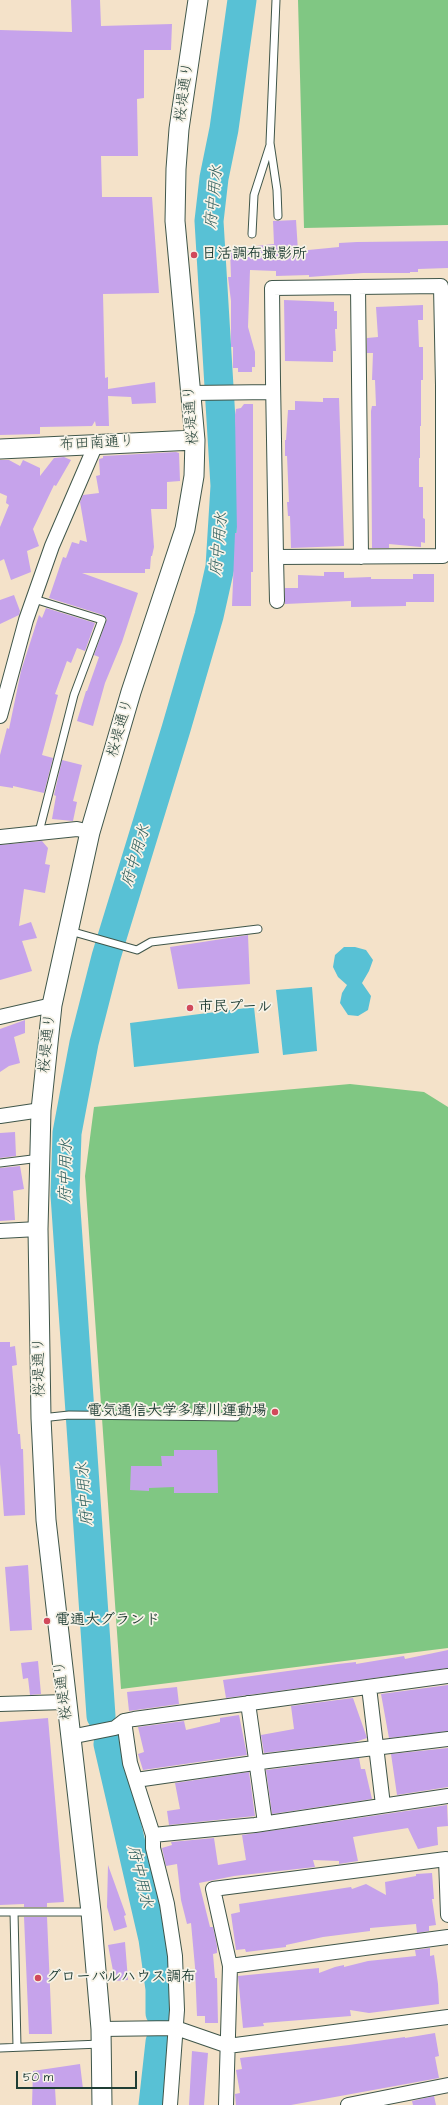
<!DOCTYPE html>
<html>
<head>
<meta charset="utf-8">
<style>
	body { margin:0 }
	#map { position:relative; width:448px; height:2105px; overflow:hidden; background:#f4e2c9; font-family:"Architects Daughter",sans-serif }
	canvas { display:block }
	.scale { position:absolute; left:16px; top:2071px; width:121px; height:18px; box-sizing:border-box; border:2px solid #1f3d34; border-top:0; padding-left:5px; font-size:12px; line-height:14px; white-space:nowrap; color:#1f3d34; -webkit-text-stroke:3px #f7f3e8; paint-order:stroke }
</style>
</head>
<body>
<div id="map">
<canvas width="448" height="2105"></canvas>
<div class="scale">50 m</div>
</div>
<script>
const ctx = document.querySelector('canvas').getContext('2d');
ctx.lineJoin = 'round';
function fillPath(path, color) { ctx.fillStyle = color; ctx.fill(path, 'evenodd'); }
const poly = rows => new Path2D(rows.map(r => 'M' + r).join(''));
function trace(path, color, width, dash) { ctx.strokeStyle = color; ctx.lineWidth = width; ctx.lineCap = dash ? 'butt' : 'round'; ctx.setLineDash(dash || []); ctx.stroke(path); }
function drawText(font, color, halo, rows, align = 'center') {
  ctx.font = font + ' "Architects Daughter","Klee One",sans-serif'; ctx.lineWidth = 3.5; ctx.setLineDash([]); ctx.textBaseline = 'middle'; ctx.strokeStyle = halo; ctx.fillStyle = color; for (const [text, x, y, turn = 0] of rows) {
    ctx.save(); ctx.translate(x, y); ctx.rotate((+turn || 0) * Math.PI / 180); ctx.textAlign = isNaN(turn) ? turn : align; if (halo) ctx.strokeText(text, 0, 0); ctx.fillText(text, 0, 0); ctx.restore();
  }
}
const green = poly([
	[298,0,448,0,448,225,304,228],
	[350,1084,424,1092,448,1107,448,1648,121,1689,85,1176,94,1107]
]);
const water = poly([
	[344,947,355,947,366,950,373,960,369,971,362,983,371,996,368,1010,358,1016,348,1015,340,1003,342,993,347,985,338,977,333,967,335,955],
	[312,987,317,1051,283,1055,276,990],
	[254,1007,259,1053,134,1067,130,1023]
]);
const river = poly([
	[101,1716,65,1195,67,1133,84,1043,106,957,176,729,209,616,220,567,225,486,209,221,214,178,224,129,242,0],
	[108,1744,153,1939,160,1989,160,2013],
	[153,2105,160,2042]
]);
const building = poly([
	[71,0,100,0,101,26,172,24,171,50,144,50,144,98,137,99,138,156,101,156,102,197,152,197,159,293,103,294,105,378,108,377,108,389,155,382,156,403,132,404,131,397,108,396,109,426,96,426,95,421,92,426,40,427,40,434,0,435,0,30,72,32],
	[296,220,298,251,339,247,339,243,357,242,448,241,448,268,418,269,418,272,410,272,410,273,363,273,309,277,309,275,276,276,276,271,250,270,248,327,255,352,255,367,252,367,252,372,238,372,238,368,233,368,233,347,231,347,231,301,228,277,231,277,230,249,274,244,273,221],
	[284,300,334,302,334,311,337,311,337,329,335,329,336,351,333,351,333,362,285,361],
	[423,305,423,320,418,320,419,347,423,347,423,380,421,380,421,426,420,426,420,458,419,458,419,487,423,487,423,518,425,519,425,543,421,542,421,547,389,544,389,548,372,548,371,411,372,406,376,406,375,380,372,380,373,353,367,353,367,338,378,337,376,307],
	[323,398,339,398,344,546,291,548,290,516,288,516,287,502,289,502,287,456,285,456,285,440,286,440,288,410,295,410,295,401,323,402],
	[244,404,253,404,253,572,251,572,251,606,232,606,235,533,237,533,235,415,236,409,241,408],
	[176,452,179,453,180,481,167,482,167,509,151,509,154,547,152,556,151,556,150,569,145,569,145,573,82,573,138,593,122,642,105,683,93,726,77,721,86,691,87,691,99,657,94,655,107,619,103,615,49,598,63,557,66,558,72,542,79,544,80,540,87,542,80,502,83,495,99,493,96,476,100,475,99,459,103,458,103,456],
	[64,457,71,460,56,486,54,485,33,529,39,546,27,551,31,572,11,580,4,559,0,561,0,527,9,505,6,503,7,496,0,493,0,460,9,460,20,466,23,460,40,468,40,476,54,458],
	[324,572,344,572,344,578,371,577,371,579,413,579,413,574,434,574,434,602,406,602,406,606,351,607,351,601,285,604,285,588,298,588,298,575,324,576],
	[14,595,20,611,19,615,0,624,0,600],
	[46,608,95,623,85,651,77,648,71,663,67,661,55,694,58,695,42,755,53,758,44,793,13,786,13,788,0,786,0,755,7,728,9,729,21,671,39,615,42,618],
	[62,760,82,765,73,801,77,802,73,821,52,819,56,796,54,795],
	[42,841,48,848,45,864,50,865,45,893,24,889,19,926,31,922,37,938,22,941,32,971,0,980,0,845],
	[248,935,250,984,178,989,170,947],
	[25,1020,25,1033,14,1037,20,1063,9,1066,0,1072,0,1029],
	[15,1132,16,1156,0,1158,0,1133],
	[20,1166,24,1189,13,1191,15,1220,0,1221,0,1168],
	[0,1342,10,1342,10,1347,15,1346,17,1365,12,1366,18,1434,20,1434,21,1449,23,1449,25,1515,4,1516,0,1464],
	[174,1450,217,1450,218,1493,174,1493,174,1487,149,1488,149,1491,130,1490,131,1466,162,1466,161,1456,174,1456],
	[28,1565,32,1630,10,1631,5,1567],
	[448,1650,448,1668,226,1698,223,1680,338,1664,356,1662,356,1664,404,1656,405,1659],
	[38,1661,41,1694,30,1695,28,1678,23,1679,21,1663],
	[448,1685,448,1731,389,1738,381,1694],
	[177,1687,179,1704,129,1711,127,1692],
	[353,1698,367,1738,355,1742,264,1753,261,1735,294,1729,291,1706],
	[239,1715,247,1755,143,1770,138,1754,144,1752,138,1727,184,1721,186,1730,220,1722,220,1718],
	[48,1718,64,1902,47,1903,47,1907,24,1907,24,1904,0,1905,0,1722],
	[448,1748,448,1787,397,1795,391,1754],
	[359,1758,361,1769,365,1769,372,1799,272,1814,266,1770],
	[249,1772,255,1816,169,1825,167,1811,180,1809,175,1783],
	[447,1805,448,1826,437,1827,438,1845,418,1849,408,1828,376,1833,353,1837,358,1861,339,1864,339,1861,313,1860,315,1867,234,1876,199,1883,210,1927,213,1927,217,1946,217,1953,213,1954,215,1978,217,1978,218,2023,205,2023,205,2016,197,2016,195,1967,191,1923,187,1924,181,1900,177,1864,166,1866,162,1848,172,1845,171,1842,214,1838,218,1865,246,1860,242,1835],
	[108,1865,126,1915,124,1916,127,1927,114,1931,107,1907],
	[432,1873,434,1899,432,1899,436,1925,429,1926,429,1931,417,1933,416,1924,370,1928,370,1931,323,1937,286,1945,286,1947,246,1952,245,1949,236,1950,231,1914,240,1912,239,1904,351,1887,352,1889,366,1884,386,1895,385,1882,416,1876,416,1874],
	[24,1917,47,1917,52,2034,29,2034],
	[125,1942,128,1980,115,1981,108,1945],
	[430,1948,430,1956,434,1955,438,1984,439,2004,369,2013,350,2010,351,2016,263,2023,264,2026,243,2028,238,1976,319,1968,319,1973,335,1967,344,1965,344,1967,368,1961,416,1956,415,1950],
	[435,2033,439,2056,435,2057,439,2078,291,2105,236,2105,235,2094,240,2093,236,2070,242,2069,240,2058,349,2045,405,2037,405,2038],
	[192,2051,208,2053,204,2105,189,2105],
	[80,2064,83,2089,55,2088,56,2105,32,2105,33,2071],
	[434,2096,436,2105,413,2105,412,2101]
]);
const lane = poly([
	[276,0,270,143,277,190,278,216],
	[252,234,254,195,270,145],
	[34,599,102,620,74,695,39,832],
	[70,931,137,950,151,942,258,929],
	[0,1163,40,1158],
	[41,1418,69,1415,236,1417],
	[0,1912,90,1912],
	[14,1912,17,2047],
	[0,2048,101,2044]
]);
const street = poly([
	[358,287,361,557],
	[191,393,273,392],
	[276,557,443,556,443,386,441,286,272,288,273,381,276,557,277,601],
	[0,716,26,620,52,546,96,444],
	[0,837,77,829,90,832],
	[0,1017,52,1005],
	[0,1116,41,1110],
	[0,1231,38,1229],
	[369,1687,383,1805],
	[248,1703,265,1823],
	[0,1704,65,1702],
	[124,1721,130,1763,153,1835,153,1848,167,1904,175,1956,177,2010,170,2105],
	[70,1737,115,1728,124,1721,134,1719,448,1676],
	[136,1780,268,1761,448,1739],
	[153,1835,255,1825,448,1796],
	[230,1966,448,1937],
	[101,2029,176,2028,228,2046,448,2017],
	[226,2105,230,1966,213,1889,446,1859,448,1915],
	[348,2105,448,2085]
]);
const secondary = poly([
	[0,449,195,440],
	[102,2105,101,2029,91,1912,46,1520,41,1418,38,1229,41,1110,52,1005,90,832,131,692,185,529,194,476,195,440,175,221,176,169,179,129,198,0]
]);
const markers = [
	[194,255,4,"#d1495b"],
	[190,1008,4,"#d1495b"],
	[275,1412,4,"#d1495b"],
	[47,1621,4,"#d1495b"],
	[38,1978,4,"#d1495b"]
];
const streetNames = [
	["桜堤通り",185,92,-82],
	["桜堤通り",192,415,-94],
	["布田南通り",97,444,-3],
	["桜堤通り",121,728,-74],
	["桜堤通り",48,1043,-84],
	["桜堤通り",40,1367,-91],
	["桜堤通り",64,1690,-97]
];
const poiNames = [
	["日活調布撮影所",202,255],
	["市民プール",198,1008],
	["電気通信大学多摩川運動場",267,1412,"right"],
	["電通大グランド",55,1621],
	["グローバルハウス調布",46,1978]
];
const waterNames = [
	["府中用水",215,197,-84],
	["府中用水",220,544,-84],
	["府中用水",137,856,-73],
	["府中用水",67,1171,-89],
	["府中用水",86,1494,-94],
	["府中用水",139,1877,77]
];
fillPath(green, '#80c783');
fillPath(water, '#58c1d5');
trace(river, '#58c1d5', 29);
fillPath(building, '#c6a3eb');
trace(lane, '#3f564a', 9);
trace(street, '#3f564a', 16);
trace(secondary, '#3f564a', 21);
trace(lane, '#fff', 7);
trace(street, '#fff', 14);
trace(secondary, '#fff', 19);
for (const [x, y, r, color] of markers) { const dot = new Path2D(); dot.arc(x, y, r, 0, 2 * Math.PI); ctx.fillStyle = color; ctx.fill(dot); trace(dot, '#f7f3e8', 1.5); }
drawText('15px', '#1f3d34', '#f7f3e8', streetNames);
drawText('bold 15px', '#1f3d34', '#f7f3e8', poiNames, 'left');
drawText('italic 16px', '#2d5e5c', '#f7f3e8', waterNames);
</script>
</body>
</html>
